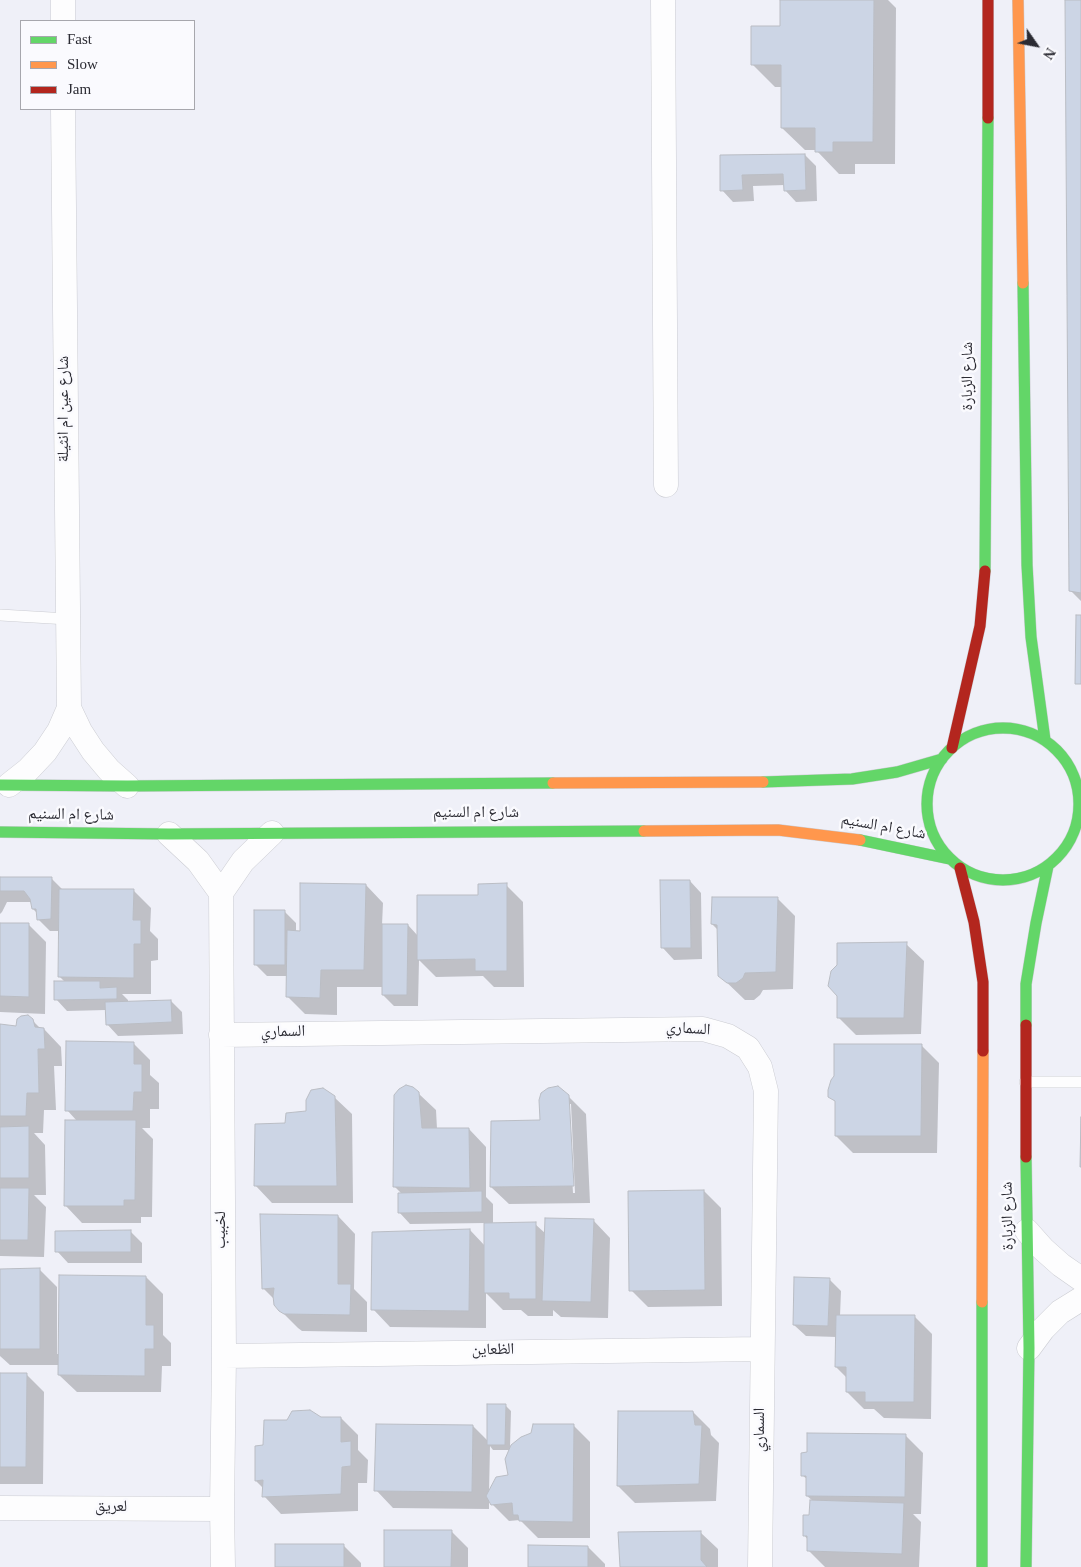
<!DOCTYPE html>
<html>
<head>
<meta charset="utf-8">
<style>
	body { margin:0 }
	#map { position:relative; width:1081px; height:1567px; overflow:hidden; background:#eff0f8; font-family:Georgia,serif }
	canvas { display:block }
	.legend { position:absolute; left:20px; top:20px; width:175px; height:90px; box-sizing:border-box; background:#fafafe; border:1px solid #a7a7ad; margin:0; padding:6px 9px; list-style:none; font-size:15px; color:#2b2b33 }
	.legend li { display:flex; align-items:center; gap:10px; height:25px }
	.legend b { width:25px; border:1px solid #a7a7ad }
	.north { position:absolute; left:1011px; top:20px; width:50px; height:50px; -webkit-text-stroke:4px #fafafe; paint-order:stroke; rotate:123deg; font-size:14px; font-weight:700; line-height:20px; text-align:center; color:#2b2b33 }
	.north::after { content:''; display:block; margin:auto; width:18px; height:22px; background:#2b2b33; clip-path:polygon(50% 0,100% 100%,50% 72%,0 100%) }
</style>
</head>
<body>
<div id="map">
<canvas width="1081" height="1567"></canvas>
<ul class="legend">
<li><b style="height:6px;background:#63d668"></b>Fast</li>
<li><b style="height:6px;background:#ff974d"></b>Slow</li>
<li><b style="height:6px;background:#b3261e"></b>Jam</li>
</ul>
<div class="north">N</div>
</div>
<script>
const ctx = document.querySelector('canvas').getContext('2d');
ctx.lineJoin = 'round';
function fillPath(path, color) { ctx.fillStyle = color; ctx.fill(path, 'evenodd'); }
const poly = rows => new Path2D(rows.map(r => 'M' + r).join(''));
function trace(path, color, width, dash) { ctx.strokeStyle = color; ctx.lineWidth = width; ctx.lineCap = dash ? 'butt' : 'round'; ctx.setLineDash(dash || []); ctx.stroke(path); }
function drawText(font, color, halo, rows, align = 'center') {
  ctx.font = font + ' Georgia,"Noto Naskh Arabic",serif'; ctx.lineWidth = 5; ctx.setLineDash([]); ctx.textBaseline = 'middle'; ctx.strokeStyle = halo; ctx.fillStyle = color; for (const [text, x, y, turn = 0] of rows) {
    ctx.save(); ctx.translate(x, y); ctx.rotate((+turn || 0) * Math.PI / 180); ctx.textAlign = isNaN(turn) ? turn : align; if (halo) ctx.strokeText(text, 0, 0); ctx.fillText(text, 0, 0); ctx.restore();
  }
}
const shadow = poly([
	[781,0,888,0,896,8,895,164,855,164,855,174,839,174,816,150,805,150,782,128,782,87,775,87,752,64,781,27],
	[1066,0,1081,0,1081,601,1071,591],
	[805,155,816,166,817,201,796,202,785,190,785,185,753,186,754,201,733,202,722,190,721,157],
	[0,878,51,878,63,890,133,890,151,908,150,931,158,939,158,960,151,961,151,994,122,994,128,1000,128,1002,171,1001,182,1012,183,1034,118,1036,107,1024,106,1010,67,1011,56,999,65,982,59,976,60,931,50,931,38,919,37,913,33,909,32,902,7,902,2,912,0,914],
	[690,881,701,893,702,959,674,960,663,948],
	[366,885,383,903,382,925,408,925,418,936,479,896,506,885,523,902,524,987,494,987,483,976,436,977,419,960,418,1006,394,1006,383,995,383,987,337,987,337,1015,305,1014,288,997,288,976,267,976,255,964,284,911,296,923,296,932,301,932],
	[778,899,795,916,793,989,763,990,760,995,754,1000,745,1000,719,975,718,930,712,924],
	[0,924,28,924,46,942,45,1014,0,1012],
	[906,944,924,961,921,1034,856,1035,839,1018],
	[32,1020,41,1029,44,1029,61,1047,62,1066,54,1066,56,1110,44,1110,43,1133,34,1133,45,1145,46,1195,34,1195,46,1207,44,1257,0,1256,0,1025,17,1027],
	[133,1043,150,1060,150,1075,159,1083,159,1109,150,1109,150,1128,142,1128,153,1139,152,1217,141,1217,141,1223,82,1223,65,1205,77,1121,67,1110],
	[922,1046,939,1063,937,1153,853,1153,836,1136,836,1102,830,1096],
	[418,1093,436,1110,437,1129,469,1129,486,1147,486,1197,493,1204,493,1224,535,1224,546,1234,593,1220,610,1238,608,1318,561,1317,553,1310,553,1316,528,1316,521,1310,503,1310,486,1293,486,1328,390,1327,373,1309,470,1230,486,1247,486,1223,410,1224,399,1212,402,1194,394,1186],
	[568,1096,586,1114,590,1203,509,1204,491,1187,541,1121],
	[568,1104,571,1104,575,1193,573,1193],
	[334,1097,352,1114,353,1203,272,1203,255,1185,286,1124],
	[704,1191,721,1208,722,1306,648,1307,631,1290],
	[338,1216,355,1234,354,1289,367,1302,367,1332,302,1331,298,1328,280,1310,275,1300,263,1288],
	[130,1231,142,1243,142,1263,68,1263,57,1251],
	[0,1270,40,1270,57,1287,57,1354,60,1354,146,1277,163,1294,163,1335,171,1343,171,1366,162,1366,161,1392,77,1392,59,1375,60,1365,10,1365,0,1356],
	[829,1279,841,1291,840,1316,915,1317,932,1334,931,1419,884,1418,874,1409,864,1409,847,1392,847,1378,836,1367,837,1337,806,1336,794,1325],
	[0,1374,26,1374,44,1392,43,1484,0,1484],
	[505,1405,511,1411,510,1447,573,1425,590,1442,590,1538,538,1538,520,1520,509,1521,492,1504,489,1498,489,1509,393,1508,376,1490,473,1426,488,1441],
	[490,1446,493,1450,510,1450,509,1477,489,1493],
	[693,1412,710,1429,711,1435,719,1443,716,1501,635,1503,618,1486],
	[320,1418,341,1418,358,1435,358,1450,368,1460,367,1483,358,1483,358,1511,281,1514,264,1496,264,1489,256,1481,265,1446,288,1421],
	[905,1435,923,1453,921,1514,913,1514,921,1522,919,1567,825,1567,808,1550,808,1540,804,1535,811,1516,813,1501,807,1496,808,1480,802,1475],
	[451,1531,468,1548,468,1567,385,1567],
	[700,1532,718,1549,718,1567,621,1567],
	[344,1546,361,1563,361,1567,276,1567],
	[588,1547,605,1564,605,1567,529,1567]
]);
const building = poly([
	[780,0,874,0,873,142,833,142,833,152,815,152,815,128,781,128,781,65,751,65,751,26,780,26,780,0],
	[1065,0,1081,0,1081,593,1069,591,1065,0],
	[805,154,806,190,784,191,783,174,742,175,743,190,720,191,720,155,805,154],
	[1076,615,1081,615,1081,684,1075,684,1076,615],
	[0,877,52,877,51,919,37,920,36,909,32,909,30,899,24,891,0,891,0,877],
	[660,880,690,880,691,948,661,948,660,880],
	[300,883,366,884,364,970,321,970,320,998,286,997,287,930,300,931,300,883],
	[507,883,507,971,475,971,475,959,417,960,417,895,478,895,478,884,507,883],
	[59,889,134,889,133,920,141,920,141,944,134,944,134,978,58,977,59,889],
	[712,897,778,897,776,972,745,973,743,978,736,983,727,983,718,976,717,925,711,924,712,897],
	[254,910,285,910,285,965,254,965,254,910],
	[0,923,29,923,29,997,0,996,0,923],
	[382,924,408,924,407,995,382,995,382,924],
	[907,942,904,1018,837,1018,837,996,828,986,831,971,837,965,837,943,907,942],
	[54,981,100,981,100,988,117,987,117,999,54,1000,54,981],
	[171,1000,172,1022,106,1025,105,1002,171,1000],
	[28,1015,33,1019,35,1027,44,1028,45,1049,38,1049,39,1093,27,1093,26,1116,0,1116,0,1024,16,1026,17,1019,21,1016,28,1015],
	[66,1041,134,1042,134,1064,142,1064,142,1092,134,1092,133,1111,65,1111,66,1041],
	[834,1044,922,1044,921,1136,835,1136,835,1101,828,1097,828,1090,831,1080,834,1076,834,1044],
	[406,1085,413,1087,419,1092,422,1128,469,1128,470,1188,393,1187,394,1095,399,1089,406,1085],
	[558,1086,569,1095,574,1186,490,1187,491,1121,540,1120,539,1100,541,1093,548,1088,558,1086],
	[323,1088,335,1096,337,1186,254,1186,255,1124,285,1123,286,1113,306,1111,306,1100,311,1090,323,1088],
	[1081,1117,1081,1167,1080,1167,1081,1117],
	[65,1120,136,1120,135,1200,124,1200,124,1206,64,1206,65,1120],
	[29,1126,29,1178,0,1178,0,1127,29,1126],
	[0,1188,29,1188,28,1240,0,1240,0,1188],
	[704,1190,705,1290,629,1291,628,1191,704,1190],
	[482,1191,482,1212,398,1213,398,1193,482,1191],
	[260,1214,338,1215,338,1284,351,1284,350,1315,284,1314,279,1311,274,1305,273,1296,274,1288,262,1289,260,1214],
	[545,1218,594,1219,591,1302,542,1301,545,1218],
	[536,1222,536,1299,509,1299,509,1293,484,1293,484,1223,536,1222],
	[470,1229,469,1311,371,1310,372,1232,470,1229],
	[131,1230,131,1252,55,1252,55,1231,131,1230],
	[40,1268,40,1349,0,1349,0,1269,40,1268],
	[59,1275,146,1276,146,1325,154,1325,154,1349,145,1349,145,1376,58,1375,59,1275],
	[794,1277,830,1278,828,1326,793,1325,794,1277],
	[836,1315,915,1315,914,1402,865,1402,865,1392,846,1392,846,1367,835,1367,836,1315],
	[0,1373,27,1373,26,1467,0,1467,0,1373],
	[487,1404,506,1404,505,1445,487,1445,487,1404],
	[310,1410,321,1417,341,1417,341,1442,351,1441,351,1466,342,1467,341,1494,262,1497,263,1480,255,1481,255,1446,263,1445,264,1420,287,1420,292,1411,310,1410],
	[618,1411,693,1411,695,1425,702,1425,699,1484,617,1486,618,1411],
	[376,1424,473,1425,472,1492,374,1491,376,1424],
	[533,1424,574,1424,573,1522,519,1521,518,1515,513,1515,512,1503,491,1505,486,1496,496,1477,508,1475,505,1459,511,1445,521,1437,531,1433,533,1424],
	[807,1433,906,1434,905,1497,806,1496,806,1476,801,1476,801,1453,807,1452,807,1433],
	[810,1500,904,1503,902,1554,807,1551,807,1536,803,1536,803,1515,809,1515,810,1500],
	[384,1530,452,1530,451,1567,384,1567,384,1530],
	[701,1531,701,1560,707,1567,620,1567,618,1532,701,1531],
	[275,1544,344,1544,344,1567,275,1567,275,1544],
	[528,1545,588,1546,588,1567,528,1567,528,1545]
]);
const lane = poly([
	[0,615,68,619],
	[1025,1082,1081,1082]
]);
const street = poly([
	[63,0,63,21],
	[663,0,666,485],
	[69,708,80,731,93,751,109,770,127,786],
	[9,785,28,770,45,752,59,731,69,708,63,109],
	[169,834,198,861,221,893],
	[221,1035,703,1029,728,1036,748,1048,760,1067,766,1091,760,1567],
	[1027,1231,1043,1249,1061,1265,1081,1279],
	[1029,1348,1043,1329,1060,1312,1081,1299],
	[224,1356,762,1349],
	[0,1508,222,1509],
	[223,1567,222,1509,224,1356,221,893,243,861,272,833]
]);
const fast = poly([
	[1023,283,1027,565,1031,637,1045,740],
	[985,571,988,118],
	'927 804a76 76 0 1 1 152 0a76 76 0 1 1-152 0Z',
	[763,782,852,779,897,772,942,759],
	[0,785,127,786,553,783],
	[0,832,169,834,644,831],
	[860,840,950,859],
	[1026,1025,1026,984,1036,923,1048,866],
	[982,1567,982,1302],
	[1026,1567,1029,1348,1026,1157]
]);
const slow = poly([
	[1018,0,1023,283],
	[553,783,763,782],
	[644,831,778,830,860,840],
	[982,1302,983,1051]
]);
const jam = poly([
	[988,118,988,0],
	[952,748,980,626,985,571],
	[960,868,974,922,983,982,983,1051],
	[1026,1025,1026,1157]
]);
const streetNames = [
	["شارع الزبارة",970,376,-90],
	["شارع عين ام انثيلة",66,409,-90],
	["شارع ام السنيم",476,815],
	["شارع ام السنيم",71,817,1],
	["شارع ام السنيم",883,829,10],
	["السماري",688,1031,4],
	["السماري",283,1034,-1],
	["شارع الزبارة",1010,1216,-91],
	["لخبيب",223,1230,-90],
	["الظعاين",493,1352,-1],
	["السماري",762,1430,-90],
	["لعريق",111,1509]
];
fillPath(shadow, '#0003');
fillPath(building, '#ccd5e5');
trace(building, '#babdc4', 1);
trace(lane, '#cbccd2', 12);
trace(street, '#cbccd2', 25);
trace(fast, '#cbccd2', 12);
trace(slow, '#cbccd2', 12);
trace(jam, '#cbccd2', 12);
trace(lane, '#fdfdfe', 11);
trace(street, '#fdfdfe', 24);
trace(fast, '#63d668', 11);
trace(slow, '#ff974d', 11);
trace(jam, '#b3261e', 11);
drawText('16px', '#2b2b33', '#fafafe', streetNames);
</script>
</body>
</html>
